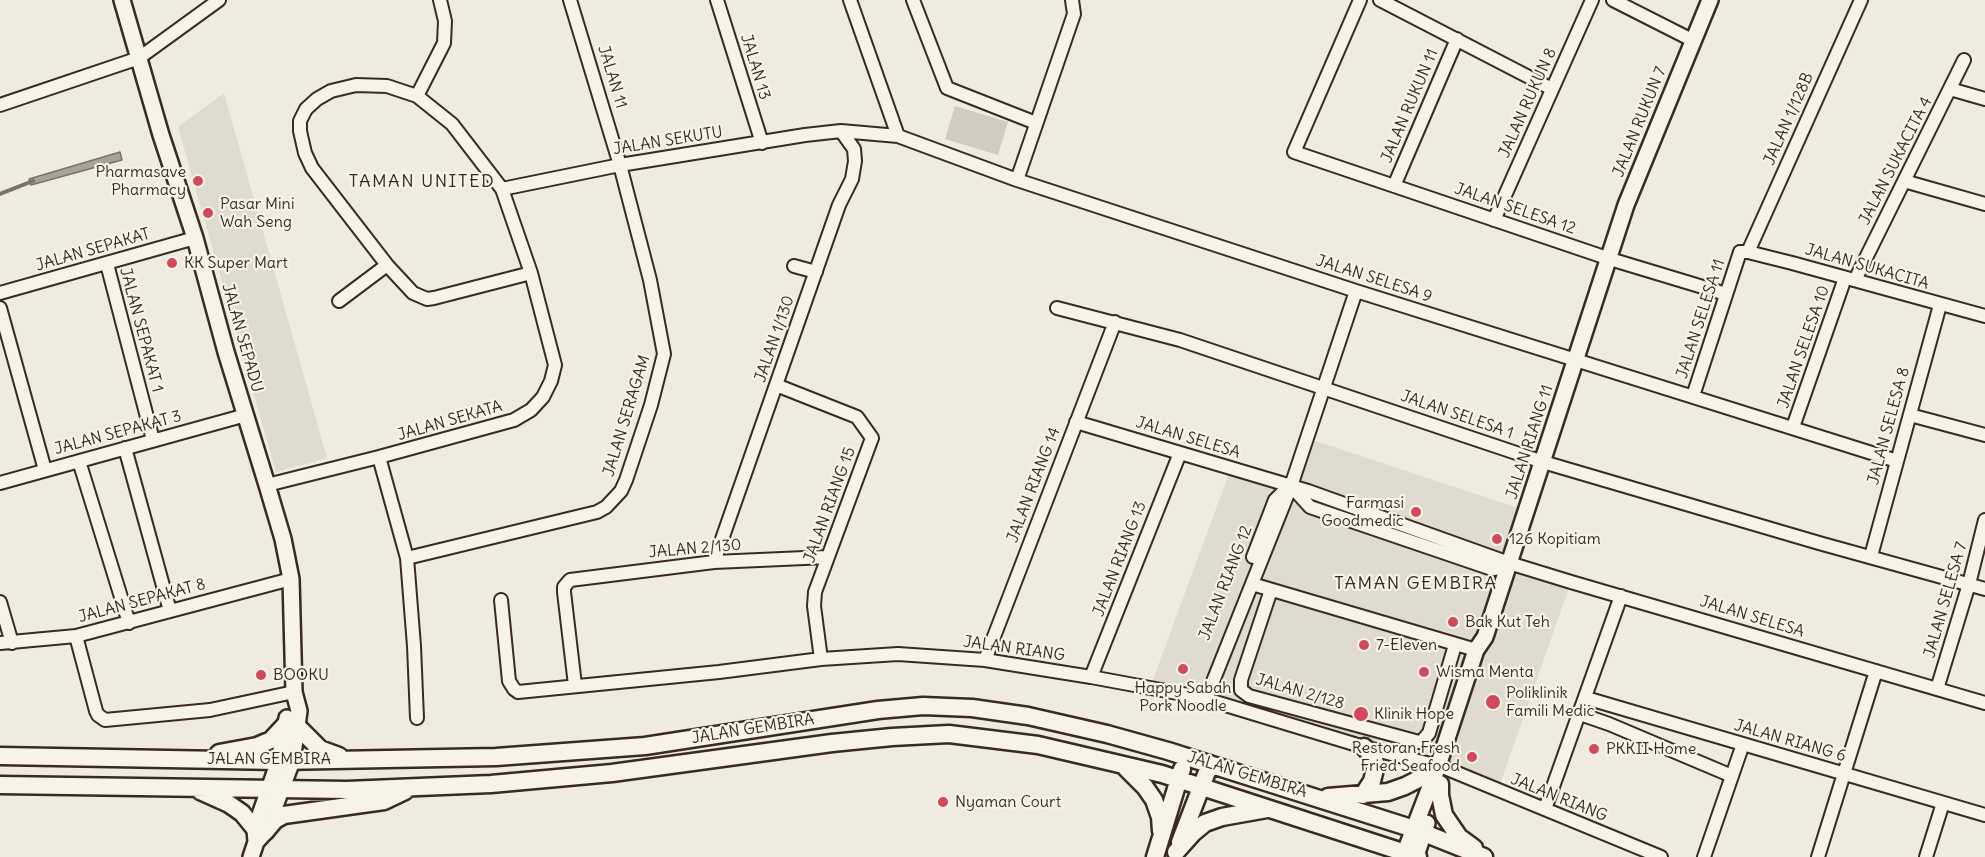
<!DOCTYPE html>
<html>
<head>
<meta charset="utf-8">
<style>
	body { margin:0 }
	canvas { display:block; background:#efebe0 }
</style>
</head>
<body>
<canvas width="1985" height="857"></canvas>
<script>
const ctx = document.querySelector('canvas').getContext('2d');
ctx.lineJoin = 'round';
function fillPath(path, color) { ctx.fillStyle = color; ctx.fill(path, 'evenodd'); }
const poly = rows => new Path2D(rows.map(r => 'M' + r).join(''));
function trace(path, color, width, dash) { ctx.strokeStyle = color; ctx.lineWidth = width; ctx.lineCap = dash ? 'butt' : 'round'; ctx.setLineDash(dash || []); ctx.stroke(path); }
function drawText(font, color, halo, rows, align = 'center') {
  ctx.font = font + ' Delius,sans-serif'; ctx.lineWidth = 4.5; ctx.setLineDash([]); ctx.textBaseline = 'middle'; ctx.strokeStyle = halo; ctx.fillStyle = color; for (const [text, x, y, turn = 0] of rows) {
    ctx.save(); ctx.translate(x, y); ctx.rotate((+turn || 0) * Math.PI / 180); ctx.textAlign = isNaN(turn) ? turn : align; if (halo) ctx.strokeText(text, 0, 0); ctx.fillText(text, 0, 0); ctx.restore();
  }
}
const built = poly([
	[224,93,327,458,276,472,178,127],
	[1307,438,1527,511,1510,563,1571,582,1498,790,1150,688,1231,468,1291,486]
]);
const green = poly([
	[955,106,1008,122,998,155,945,139]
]);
const water = poly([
	[120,152,122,160,31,185,29,179,120,152]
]);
const stream = poly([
	[0,194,33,181]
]);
const minor = poly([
	[717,0,762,143],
	[850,0,898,136],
	[913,0,947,88,1036,123],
	[1360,0,1294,152,1610,259,1726,294],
	[1380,0,1552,89],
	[1613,0,1692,40],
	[1950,89,1985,99],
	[417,96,444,43,445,21,440,0],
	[0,105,139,58,219,0],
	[1017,180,1074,14,1072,0],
	[1904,181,1985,204],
	[1394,186,1457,39],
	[502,189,620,165,805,135,841,131,898,136,1017,180,1356,291,1897,461],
	[1494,220,1592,0],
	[1748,252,1861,0],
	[107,264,153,440],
	[794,266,816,272],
	[1855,280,1964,60],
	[0,293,195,238],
	[339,301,387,265],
	[0,308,45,470],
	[1057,308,1180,340,1543,462,1819,543,1985,589],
	[776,385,857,417,872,438,815,592,814,606,821,659],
	[1693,396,1740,252,1748,252,1792,263,1985,316],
	[1910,415,1985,435],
	[1076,422,1308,491,1509,563,1571,582,1985,703],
	[1793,427,1845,278],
	[125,448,170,611],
	[379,457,407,558,414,646,417,718],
	[79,461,129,623],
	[0,483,246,415],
	[267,485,379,457,514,420,531,410,543,397,551,381,555,365,531,273,502,189,452,124,417,96,387,86,356,85,331,91,317,99,306,109,300,121,300,131,305,153,312,168,387,265,413,293,427,299,434,298,531,273],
	[1291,486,1310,507,1489,568,1495,569,1509,563],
	[1871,556,1940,305],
	[1253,557,1275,500,1287,488],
	[407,558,597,512,606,507,621,491,626,480,651,405,664,354,650,280,620,165,570,0],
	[714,562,839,205,852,179,855,161,854,149,841,131],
	[1252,584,1476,650],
	[1271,590,1241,680,1241,690,1249,696,1419,742,1423,740,1429,733,1455,645],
	[501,600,509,681,514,689,518,692,719,672,821,659,898,654,985,660,1091,677,1199,697,1364,747,1438,766],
	[0,602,12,643],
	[76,636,96,711,98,715,105,720,210,710,294,692],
	[0,643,76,636,291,579],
	[985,660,1115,322],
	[1091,677,1180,453],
	[575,685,564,592,564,587,570,580,714,562,827,557],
	[1937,689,1969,584,1985,520],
	[1586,698,1985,815],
	[1206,699,1291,486,1356,291],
	[1580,714,1609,724,1732,776],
	[1445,768,1661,857],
	[1545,809,1621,596],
	[1704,857,1743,744],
	[1818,857,1876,671],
	[1926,857,1943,803]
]);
const tertiary = poly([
	[122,0,161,135,195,238,226,352,267,485,283,539,291,579,294,692,299,711,297,726,292,761,265,832,256,842],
	[1405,852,1438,766,1476,650,1485,637,1626,205,1710,0],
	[1416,856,1427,823],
	[251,857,256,842,255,829,279,761,287,718]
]);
const secondary = poly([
	[297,726,320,749,339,756],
	[219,753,257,746,271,740,287,723],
	[0,756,279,761,496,757,645,746,878,710,923,706,972,708,1028,716,1107,734,1168,751,1414,829,1484,857],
	[1123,765,1145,787,1154,800,1160,817,1161,831],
	[1440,784,1440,795,1444,815,1459,837,1474,848],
	[0,785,347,790,491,784,612,773,832,743,892,737,949,734,1038,745,1162,774,1418,857],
	[200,791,229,804,242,813,255,829],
	[1363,795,1372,781,1376,765,1373,757,1364,747],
	[1328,797,1388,792,1405,786,1436,770],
	[265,832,275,820,284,815,384,801,405,791],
	[1180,842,1210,764],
	[1176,852,1193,833,1205,823,1222,817,1267,809],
	[1155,857,1182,769]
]);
const markers = [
	[198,181,6,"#d1495b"],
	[208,213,6,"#d1495b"],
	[172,263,6,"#d1495b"],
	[1416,512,6,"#d1495b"],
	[1497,539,6,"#d1495b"],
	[1453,622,6,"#d1495b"],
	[1364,645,6,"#d1495b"],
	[1183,669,6,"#d1495b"],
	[1424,672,6,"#d1495b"],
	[261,675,6,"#d1495b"],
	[1493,702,8,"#d1495b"],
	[1361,714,8,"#d1495b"],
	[1594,749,6,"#d1495b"],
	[1472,757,6,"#d1495b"],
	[943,802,6,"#d1495b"]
];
const streetNames = [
	["JALAN 13",755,67,73],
	["JALAN 11",612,77,73],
	["JALAN RUKUN 8",1528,103,-66],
	["JALAN RUKUN 11",1410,106,-67],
	["JALAN 1/128B",1789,119,-66],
	["JALAN RUKUN 7",1640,122,-68],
	["JALAN SEKUTU",668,141,-9],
	["JALAN SUKACITA 4",1896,161,-63],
	["JALAN SELESA 12",1515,209,19],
	["JALAN SEPAKAT",93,250,-16],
	["JALAN SUKACITA",1867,267,16],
	["JALAN SELESA 9",1374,279,18],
	["JALAN SELESA 11",1701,319,-72],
	["JALAN SEPAKAT 1",141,330,75],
	["JALAN SEPADU",242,338,74],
	["JALAN 1/130",775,339,-71],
	["JALAN SELESA 10",1804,347,-71],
	["JALAN SELESA 1",1457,415,19],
	["JALAN SERAGAM",627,416,-73],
	["JALAN SEKATA",450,421,-16],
	["JALAN SELESA 8",1889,426,-75],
	["JALAN SEPAKAT 3",118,433,-15],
	["JALAN SELESA",1188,438,17],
	["JALAN RIANG 11",1530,442,-72],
	["JALAN RIANG 14",1034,485,-69],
	["JALAN RIANG 15",830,505,-70],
	["JALAN 2/130",695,549,-5],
	["JALAN RIANG 13",1120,559,-69],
	["JALAN RIANG 12",1226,583,-69],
	["JALAN SELESA 7",1946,600,-74],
	["JALAN SEPAKAT 8",142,601,-15],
	["JALAN SELESA",1752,617,17],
	["JALAN RIANG",1014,649,8],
	["JALAN 2/128",1300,692,16],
	["JALAN GEMBIRA",753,729,-9],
	["JALAN RIANG 6",1790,741,16],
	["JALAN GEMBIRA",269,759],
	["JALAN GEMBIRA",1247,775,17],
	["JALAN RIANG",1559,798,22]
];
const poiNames = [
	["Pharmasave",186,172,"right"],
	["Pharmacy",186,190,"right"],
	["Pasar Mini",220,204],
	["Wah Seng",220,222],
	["KK Super Mart",184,263],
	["Farmasi",1404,503,"right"],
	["Goodmedic",1404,521,"right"],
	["126 Kopitiam",1509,539],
	["Bak Kut Teh",1465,622],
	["7-Eleven",1376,645],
	["Wisma Menta",1436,672],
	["BOOKU",273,675],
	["Happy Sabah",1183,688,"center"],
	["Pork Noodle",1183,706,"center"],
	["Poliklinik",1506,693],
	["Famili Medic",1506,711],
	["Klinik Hope",1374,714],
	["Restoran Fresh",1460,748,"right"],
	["Fried Seafood",1460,766,"right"],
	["PKKII Home",1606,749],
	["Nyaman Court",955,802]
];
const neighbourhoodNames = [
	["TAMAN UNITED",422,182],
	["TAMAN GEMBIRA",1416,584]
];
fillPath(built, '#e0dbd0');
fillPath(green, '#d1cbc0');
fillPath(water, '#aaa296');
trace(water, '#7e7266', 1.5);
trace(stream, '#7e7266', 4);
trace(minor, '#3b2a1e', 16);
trace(tertiary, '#3b2a1e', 20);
trace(secondary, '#3b2a1e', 21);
trace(minor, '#f7f3e8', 12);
trace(tertiary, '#f7f3e8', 15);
trace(secondary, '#f7f3e8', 16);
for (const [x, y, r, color] of markers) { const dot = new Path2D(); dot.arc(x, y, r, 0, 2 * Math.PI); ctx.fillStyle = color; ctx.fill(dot); trace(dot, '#f7f3e8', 2); }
drawText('16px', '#3b2a1e', '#f7f3e8', streetNames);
drawText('16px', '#3b2a1e', '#f7f3e8', poiNames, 'left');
ctx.letterSpacing = '1.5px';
drawText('18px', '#3b2a1e', '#f7f3e8', neighbourhoodNames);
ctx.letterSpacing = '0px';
</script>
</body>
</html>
